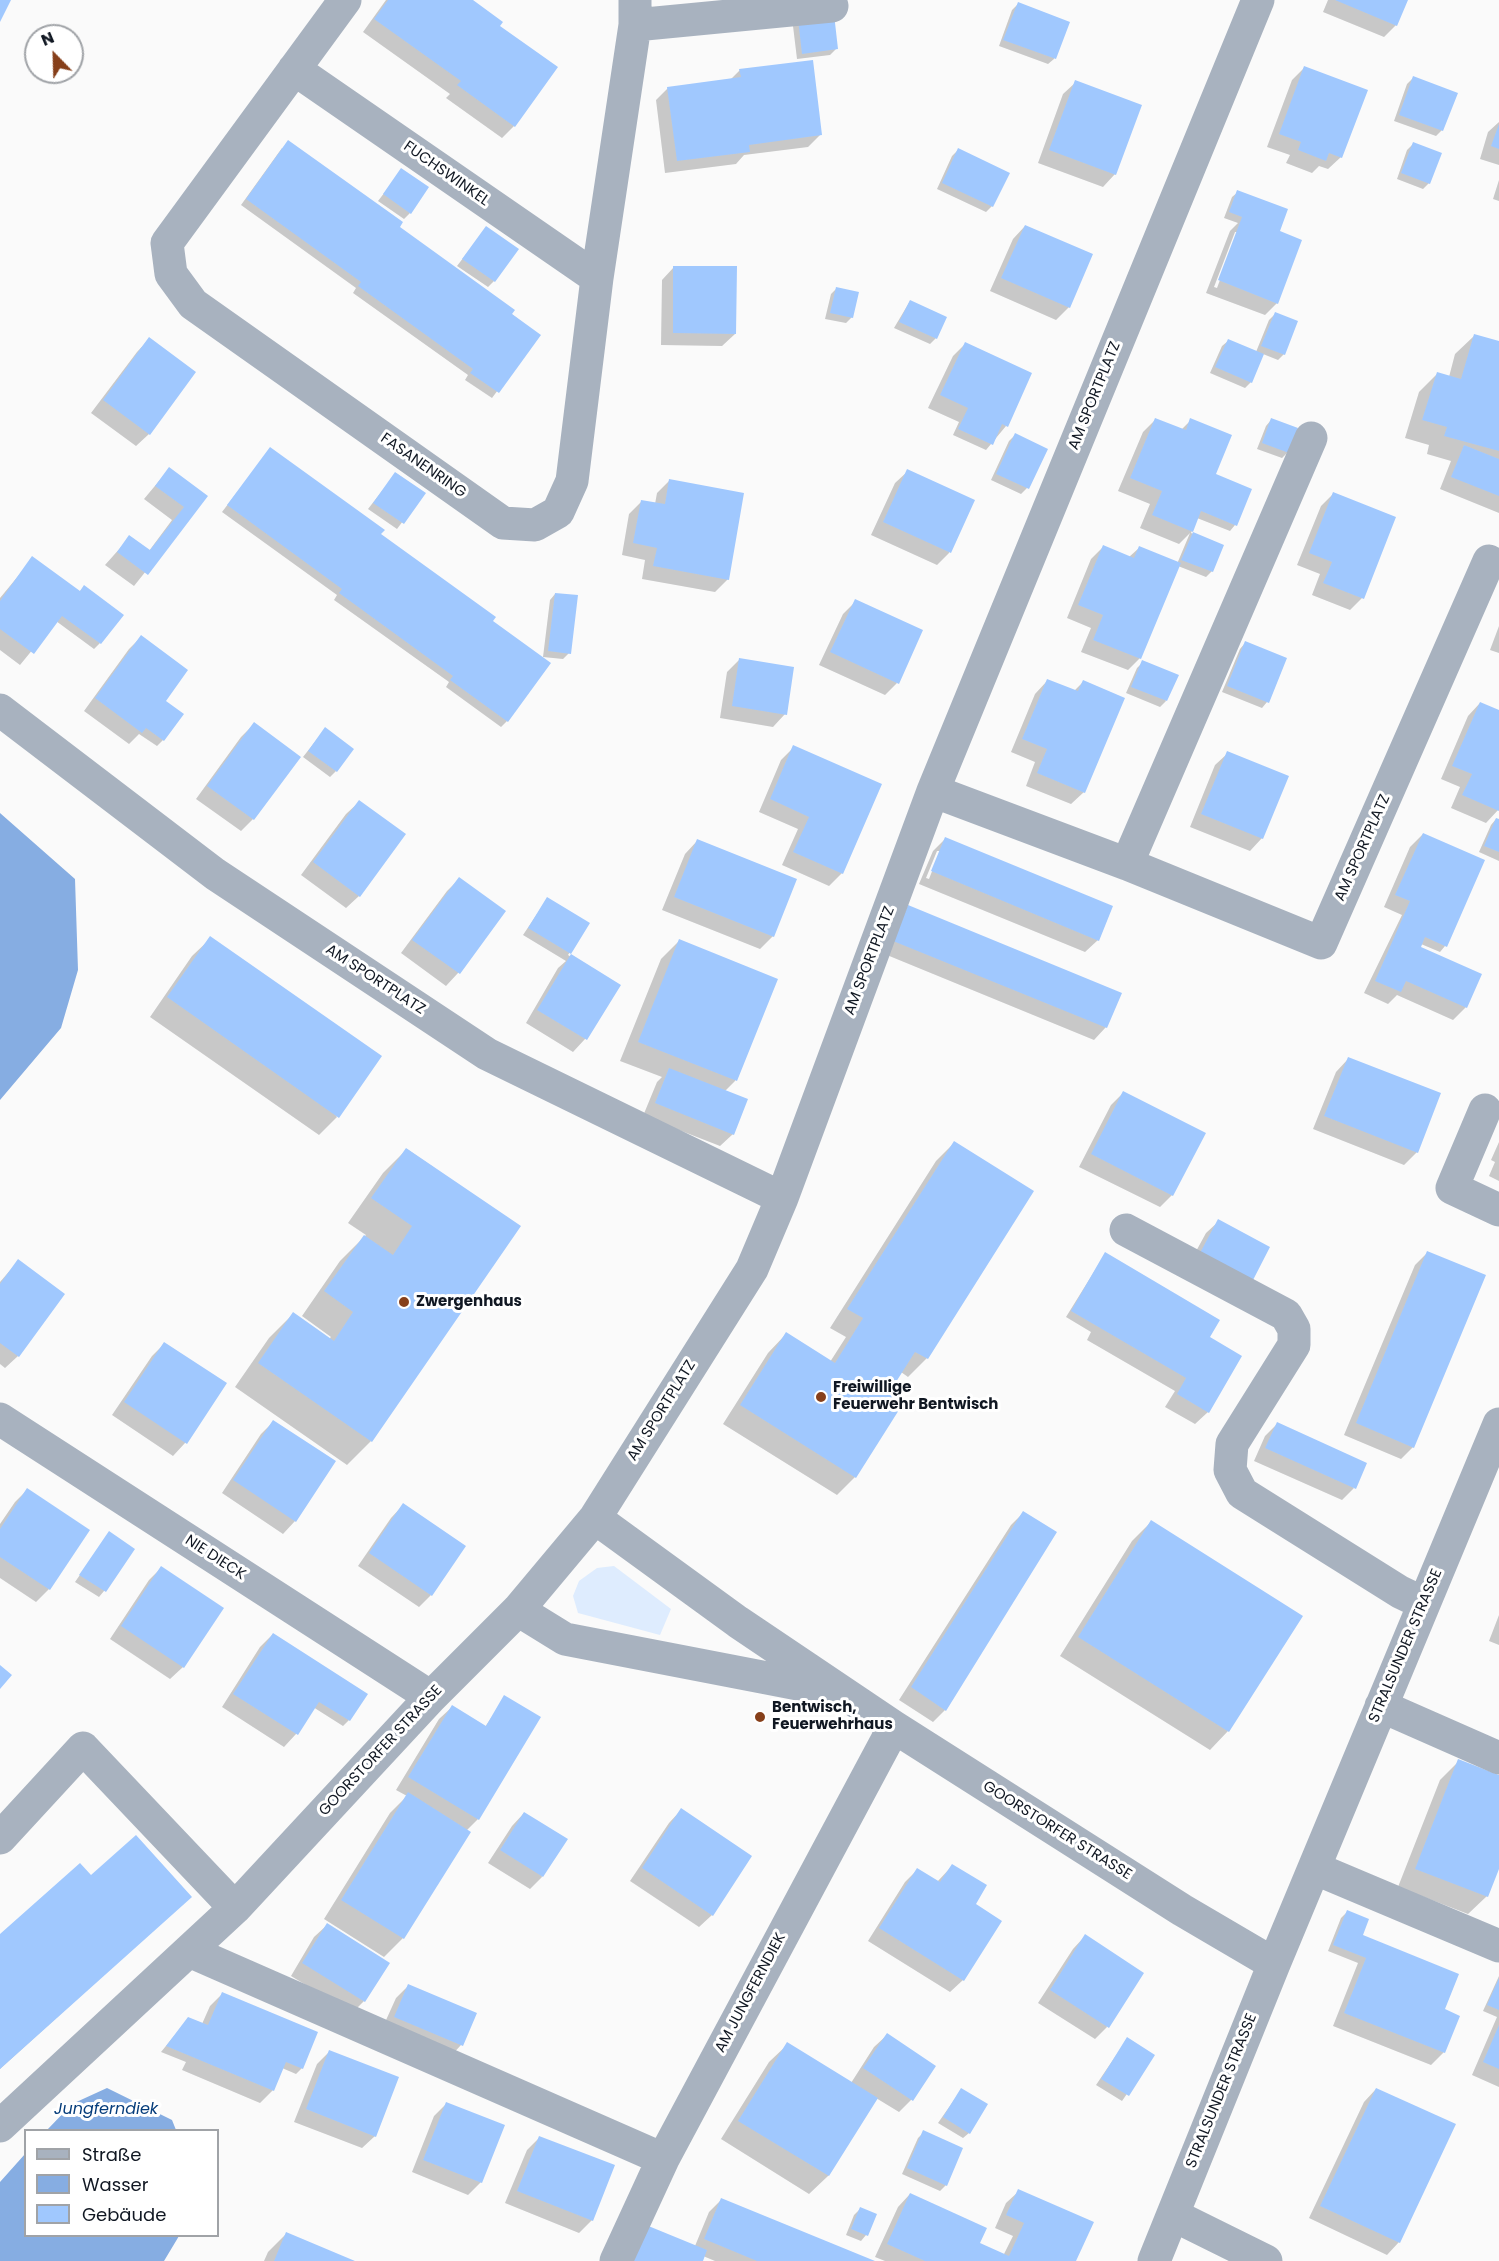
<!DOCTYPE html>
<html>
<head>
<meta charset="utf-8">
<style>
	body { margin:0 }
	#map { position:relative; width:1499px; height:2261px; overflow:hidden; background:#fafafa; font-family:Poppins,sans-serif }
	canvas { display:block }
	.legend { position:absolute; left:24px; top:2129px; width:195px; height:108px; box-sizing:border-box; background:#fff; border:2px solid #a0a3a7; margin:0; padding:8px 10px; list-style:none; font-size:18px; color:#111823 }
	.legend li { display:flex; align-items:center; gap:12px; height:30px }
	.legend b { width:30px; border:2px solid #a0a3a7 }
	.north { position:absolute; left:24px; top:24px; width:60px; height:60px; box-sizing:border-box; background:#fff; border:2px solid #a0a3a7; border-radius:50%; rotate:337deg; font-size:16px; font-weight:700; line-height:24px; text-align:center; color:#111823 }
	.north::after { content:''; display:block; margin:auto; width:21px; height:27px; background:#863f1a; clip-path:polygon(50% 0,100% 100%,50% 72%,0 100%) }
</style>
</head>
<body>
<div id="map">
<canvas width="1499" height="2261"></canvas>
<ul class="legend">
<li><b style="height:8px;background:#a8b2bf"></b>Straße</li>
<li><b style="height:16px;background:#86ade2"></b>Wasser</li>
<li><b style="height:16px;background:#a0c8fe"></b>Gebäude</li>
</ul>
<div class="north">N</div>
</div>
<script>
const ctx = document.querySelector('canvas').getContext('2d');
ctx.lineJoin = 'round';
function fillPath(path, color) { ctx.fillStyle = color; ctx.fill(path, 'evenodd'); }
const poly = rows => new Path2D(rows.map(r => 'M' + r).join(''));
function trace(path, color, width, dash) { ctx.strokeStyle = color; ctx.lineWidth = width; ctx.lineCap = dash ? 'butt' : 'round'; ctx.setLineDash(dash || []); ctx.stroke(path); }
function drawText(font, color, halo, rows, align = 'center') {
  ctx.font = font + ' Poppins,sans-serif'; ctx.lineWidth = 6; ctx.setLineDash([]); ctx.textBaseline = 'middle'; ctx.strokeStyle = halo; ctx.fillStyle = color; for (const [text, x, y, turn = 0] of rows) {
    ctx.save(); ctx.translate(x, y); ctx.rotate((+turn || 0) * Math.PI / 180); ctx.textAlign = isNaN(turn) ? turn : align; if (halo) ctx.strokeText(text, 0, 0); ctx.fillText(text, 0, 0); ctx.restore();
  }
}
const green = poly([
	[614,1566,671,1609,660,1635,578,1613,573,1596,579,1581,597,1568]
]);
const water = poly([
	[0,813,75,879,78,970,61,1028,0,1100],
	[107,2088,172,2120,176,2130,47,2130,72,2104],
	[25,2154,26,2236,179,2236,164,2261,0,2261,0,2182]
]);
const shadow = poly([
	[386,0,471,0,498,27,514,126,502,138,446,98,450,94,363,32],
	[1328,0,1406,0,1396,25,1384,37,1323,12],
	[1018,4,1068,22,1054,59,1048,64,999,46,1012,10],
	[799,20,836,49,830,55,797,59,793,26],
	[1304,68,1341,157,1328,169,1319,166,1312,173,1286,163,1290,155,1267,147,1292,80],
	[740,70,821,134,808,147,744,155,736,164,665,173,656,100,668,88,731,79],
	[1413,78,1442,130,1436,136,1394,121,1407,84],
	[1076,82,1115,174,1103,187,1038,163,1063,94],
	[1499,122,1499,165,1480,159,1488,132],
	[1413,144,1429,183,1423,189,1397,179,1407,150],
	[282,148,398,227,539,335,492,398,465,380,468,375,353,293,356,288,241,205],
	[958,150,992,206,986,212,937,189,952,156],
	[402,170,410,213,404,219,378,201],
	[1499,180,1499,201,1493,199],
	[1238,192,1277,303,1265,315,1206,293,1230,231,1238,223,1224,218,1232,197],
	[1235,232,1238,232,1217,288,1214,287],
	[1025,226,1069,307,1056,320,990,291,1013,239],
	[486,228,494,281,488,287,457,266],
	[674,267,735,334,722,346,661,345,662,280],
	[837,288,852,317,846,323,825,319,831,294],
	[910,301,936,338,930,344,894,328],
	[1275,314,1284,354,1278,360,1263,354,1251,382,1245,388,1210,373,1222,346,1228,341,1256,352,1269,320],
	[1474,336,1499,343,1499,513,1440,489,1451,461,1427,454,1429,445,1405,438,1419,392,1437,374,1449,377,1455,354],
	[149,339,149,434,136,446,91,413,137,352],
	[965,344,1006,426,986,450,953,435,959,422,928,408,953,356],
	[1155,420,1181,430,1191,420,1235,525,1230,531,1197,518,1191,533,1222,546,1212,571,1206,577,1178,566,1140,658,1128,670,1081,652,1091,628,1067,618,1091,559,1103,547,1129,557,1139,548,1177,564,1190,533,1179,544,1140,528,1150,504,1118,491,1143,432],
	[1271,420,1288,452,1282,458,1257,449,1266,426],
	[1015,435,1046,449,1027,488,1021,494,991,480,1009,441],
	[270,449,491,622,507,721,501,727,446,687,449,682,334,600,337,595,222,512],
	[169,469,206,496,134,586,105,565,130,537,149,551,172,520,144,499],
	[908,471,973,501,949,553,937,565,871,535,895,483],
	[396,473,424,493,397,529,368,509],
	[669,481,728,579,715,592,642,579,645,560,622,555,629,514,642,501,655,504,657,493],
	[1333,494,1362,598,1350,610,1312,595,1320,574,1297,565,1321,506],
	[33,558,79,592,84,587,100,643,94,649,56,621,20,665,0,650,0,598],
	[555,594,569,653,563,659,543,657,550,600],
	[856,601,897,683,885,695,819,665,843,614],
	[1499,626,1499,653,1490,650],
	[141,637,164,701,163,740,157,746,139,734,129,744,84,711,129,649],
	[1245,643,1285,659,1267,702,1262,708,1222,692,1240,649],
	[740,659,785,714,773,727,720,718,727,672],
	[1143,662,1166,701,1160,707,1126,693,1137,668],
	[1047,681,1074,691,1083,682,1084,792,1071,804,1026,786,1035,762,1011,752,1035,694],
	[1480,703,1499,712,1499,809,1486,823,1451,808,1460,787,1441,779,1468,716],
	[254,724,253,819,241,831,196,799,241,737],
	[325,729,336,771,330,777,303,757],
	[794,747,880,785,842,873,829,886,782,865,798,829,759,812,781,760],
	[1228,753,1262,838,1250,851,1190,827,1215,765],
	[359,802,404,835,359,896,346,908,301,875,346,814],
	[1496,819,1499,821,1499,861,1479,852,1491,825],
	[1423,834,1445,946,1440,952,1421,944,1419,948,1466,1007,1453,1020,1397,995,1388,1004,1364,993,1402,915,1384,907,1410,847],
	[945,839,1098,940,1085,952,919,884,933,851],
	[937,851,940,851,929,879,926,878],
	[697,841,773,936,760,949,662,910,685,854],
	[459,879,504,912,458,973,446,986,401,953,447,891],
	[547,899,588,924,568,955,618,985,585,1039,573,1052,526,1023,558,968,566,961,523,935],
	[896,919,1106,1027,1094,1040,882,953],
	[211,938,337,1117,319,1135,150,1017,192,956],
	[679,941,776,979,735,1081,724,1092,733,1134,720,1146,643,1116,657,1082,662,1077,620,1061,661,959],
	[1348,1059,1417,1152,1404,1165,1313,1129,1336,1072],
	[1123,1093,1172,1195,1160,1207,1079,1167,1111,1105],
	[1499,1142,1499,1181,1489,1176,1495,1162,1491,1160],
	[954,1143,1032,1191,927,1358,908,1377,901,1372,887,1393,855,1477,837,1495,723,1424,768,1353,786,1334,830,1362,846,1337,830,1328,936,1161],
	[407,1149,518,1226,371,1441,347,1465,235,1387,269,1338,293,1314,329,1339,331,1337,302,1316,340,1261,366,1235,348,1223,383,1173],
	[1219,1221,1268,1248,1188,1266,1206,1233],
	[1428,1252,1413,1447,1401,1459,1344,1435,1415,1265],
	[1105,1254,1208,1338,1208,1412,1195,1424,1165,1407,1175,1391,1087,1340,1091,1332,1066,1317],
	[18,1261,18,1356,5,1368,0,1364,0,1282],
	[164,1344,225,1384,185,1443,173,1456,112,1415,152,1356],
	[273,1422,334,1462,295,1521,283,1534,222,1493,261,1434],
	[1277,1424,1354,1488,1342,1500,1254,1461,1265,1436],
	[27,1490,88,1530,49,1589,36,1602,0,1578,0,1524,15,1502],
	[403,1505,431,1595,419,1607,358,1566,391,1518],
	[1023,1513,945,1710,933,1722,899,1700,1011,1525],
	[1151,1522,1228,1731,1210,1750,1060,1656,1132,1541],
	[109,1533,104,1591,99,1597,75,1582],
	[161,1568,183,1667,170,1679,110,1639,149,1580],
	[1499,1615,1499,1645,1489,1641],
	[273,1634,349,1720,343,1726,313,1707,296,1734,284,1747,222,1707,260,1647],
	[505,1697,478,1819,467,1830,403,1938,384,1957,324,1919,390,1813,407,1796,396,1790,439,1719,452,1707,485,1727],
	[1459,1761,1499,1777,1499,1865,1487,1896,1468,1914,1398,1887,1440,1780],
	[681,1810,712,1915,699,1927,630,1881,669,1823],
	[524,1813,542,1877,530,1889,488,1863,512,1826],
	[952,1866,974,1905,963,1980,950,1992,868,1941,905,1882,917,1870,937,1882],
	[91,1877,190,1897,0,2069,0,1936],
	[1347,1912,1361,1936,1443,2010,1444,2052,1431,2065,1333,2026,1358,1963,1328,1951,1341,1918],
	[327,1925,364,2001,352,2013,291,1976,314,1937],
	[1085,1936,1107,2027,1095,2039,1038,2003,1073,1949],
	[1499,1976,1499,2087,1472,2075,1497,2017,1483,2011],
	[408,1986,475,2014,461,2045,449,2058,382,2029,396,1998],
	[222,1994,302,2068,296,2074,282,2068,273,2090,260,2103,182,2070,186,2062,161,2052,183,2025,202,2024,210,2006],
	[887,2035,934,2066,911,2100,899,2112,876,2098,828,2176,809,2194,721,2139,769,2062,788,2044,851,2083,874,2047],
	[1127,2039,1153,2056,1122,2101,1096,2085],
	[329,2052,375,2136,362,2148,294,2122,317,2064],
	[1376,2089,1399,2242,1387,2255,1309,2218,1364,2102],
	[961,2090,969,2133,963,2138,938,2123],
	[446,2104,481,2182,468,2195,412,2172,434,2116],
	[924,2132,946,2185,940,2191,902,2174,918,2138],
	[539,2138,613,2166,592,2220,579,2233,505,2203,527,2150],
	[1019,2191,1075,2261,885,2261,875,2257,898,2207,910,2194,978,2244,1003,2256,1013,2236,995,2228,1006,2203],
	[721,2200,871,2261,715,2261,703,2256,701,2261,695,2246,709,2212],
	[860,2209,866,2235,861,2241,846,2235,854,2215],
	[287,2233,351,2261,264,2261,268,2252]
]);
const building = poly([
	[0,0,11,0,0,22],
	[388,0,473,0,503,22,500,26,558,67,515,127,457,85,461,81,374,19],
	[1335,0,1408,0,1397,26],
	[1018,2,1070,22,1056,59,1003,40],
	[834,14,838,49,802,54,798,19],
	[813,60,822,135,749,145,750,152,677,161,667,87,741,77,739,69],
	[1304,66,1368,90,1342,158,1329,153,1326,161,1298,150,1301,142,1279,134],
	[1413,76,1458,93,1443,131,1399,115],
	[1075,80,1142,105,1116,175,1049,150],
	[1499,124,1499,149,1491,146],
	[288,140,403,222,400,227,515,310,512,314,541,335,499,393,470,373,473,369,358,286,361,282,246,199],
	[1413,142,1442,153,1430,184,1401,173],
	[958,148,1010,173,993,207,942,183],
	[401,168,429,187,411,214,383,194],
	[1237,190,1288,209,1280,231,1302,240,1278,304,1218,280,1242,217,1229,212],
	[1025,225,1093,254,1070,308,1001,278],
	[486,226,519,249,495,282,462,259],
	[673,266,737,266,736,334,673,333],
	[836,287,859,292,853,318,830,313],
	[910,300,947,317,937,339,899,322],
	[1275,312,1298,321,1285,355,1261,346],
	[1474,334,1499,341,1499,451,1444,436,1447,427,1422,420,1437,372,1461,379],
	[149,337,196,372,150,435,103,400],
	[1228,339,1264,354,1252,383,1215,367],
	[965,342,1032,373,1008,427,1002,424,993,445,958,429,968,408,940,395],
	[1155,418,1186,430,1190,418,1232,435,1216,474,1252,489,1237,526,1201,511,1193,532,1152,515,1162,491,1130,478],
	[1271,418,1298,428,1289,453,1262,443],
	[1015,433,1048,449,1029,489,996,474],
	[1464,445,1499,459,1499,496,1451,477],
	[270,447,385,530,381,534,496,617,493,621,551,663,508,722,450,680,453,676,339,593,342,589,227,505],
	[169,467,208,496,148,575,117,552,129,535,150,550,184,507,155,486],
	[907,469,975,500,951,553,883,522],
	[395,472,426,493,404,524,373,503],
	[669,479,744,493,729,580,653,566,657,548,633,543,641,500,665,504],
	[1333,492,1396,517,1364,599,1323,583,1332,562,1309,553],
	[1193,532,1224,545,1213,572,1181,560],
	[1103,545,1134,558,1139,546,1181,563,1141,659,1093,640,1103,615,1078,605],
	[32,556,80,591,84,585,124,615,101,644,62,616,34,654,0,629,0,601],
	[555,593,578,595,571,654,548,651],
	[855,599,923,630,899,684,830,652],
	[141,635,188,670,166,701,184,714,164,741,146,728,142,733,95,698],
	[1245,641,1287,658,1269,703,1227,686],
	[739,658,794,667,787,715,732,706],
	[1142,660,1179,675,1167,701,1131,687],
	[1047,679,1078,691,1083,680,1125,698,1085,793,1037,773,1047,749,1022,739],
	[1480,702,1499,710,1499,811,1462,795,1472,774,1452,766],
	[254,722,301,757,254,820,207,786],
	[325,727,354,749,337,772,308,751],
	[793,745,882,784,843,874,793,852,809,817,770,799],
	[1227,751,1289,776,1263,839,1201,814],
	[359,800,406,834,360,897,313,862],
	[1496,818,1499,819,1499,852,1484,846],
	[1423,833,1485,860,1447,947,1425,937,1421,947,1482,974,1467,1008,1406,981,1401,992,1375,981,1410,901,1395,895],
	[945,837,1113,906,1099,941,931,871],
	[697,839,797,879,774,937,674,897],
	[459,877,506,911,460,974,412,940],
	[547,897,590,923,571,954,621,985,587,1040,537,1010,571,954,528,928],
	[908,905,1122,993,1107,1028,893,941],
	[210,936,382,1056,339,1118,167,997],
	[679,939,778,979,737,1081,638,1042],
	[1348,1057,1441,1093,1418,1153,1324,1116],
	[669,1068,748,1099,734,1135,655,1103],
	[1123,1091,1206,1133,1173,1196,1091,1154],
	[954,1141,1034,1191,928,1359,915,1352,889,1393,904,1402,856,1478,740,1405,786,1332,835,1363,863,1318,847,1309],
	[406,1148,521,1226,372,1442,258,1363,293,1312,334,1341,353,1312,324,1291,364,1235,393,1255,412,1226,371,1198],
	[1218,1219,1270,1247,1252,1282,1200,1253],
	[1427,1251,1486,1275,1414,1448,1356,1423],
	[1105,1252,1220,1320,1210,1337,1242,1356,1209,1413,1177,1394,1186,1378,1071,1311],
	[18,1259,65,1294,19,1357,0,1343,0,1284],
	[164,1342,227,1383,187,1444,124,1402],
	[273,1420,336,1461,296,1522,233,1480],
	[1277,1422,1367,1463,1356,1489,1265,1448],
	[27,1488,90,1530,50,1590,0,1557,0,1529],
	[403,1503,466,1546,432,1596,369,1553],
	[1023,1511,1057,1532,946,1711,911,1687],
	[1151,1520,1303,1616,1229,1732,1078,1637],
	[109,1531,135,1549,106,1592,79,1575],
	[161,1566,224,1608,184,1668,121,1626],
	[273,1633,368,1694,350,1721,319,1702,298,1735,233,1694],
	[0,1665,12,1675,0,1689],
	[504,1695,541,1717,479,1820,408,1777,452,1705,486,1726],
	[1458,1759,1499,1775,1499,1869,1488,1897,1415,1869],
	[408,1792,471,1832,404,1939,341,1900],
	[681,1808,752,1856,713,1916,642,1868],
	[524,1812,568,1839,543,1877,500,1850],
	[136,1835,192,1897,0,2069,0,1934,80,1863,91,1875],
	[952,1864,987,1885,976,1904,1002,1921,964,1981,879,1928,917,1868,940,1882],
	[1347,1910,1369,1919,1363,1935,1459,1974,1445,2009,1460,2016,1445,2053,1344,2013,1366,1958,1333,1945],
	[327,1923,390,1963,365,2002,302,1963],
	[1085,1934,1144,1973,1109,2028,1050,1990],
	[1499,1978,1499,2010,1487,2005],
	[408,1984,477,2013,463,2046,394,2017],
	[222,1992,318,2032,303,2069,286,2062,274,2091,166,2046,188,2017,208,2025],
	[1499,2025,1499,2069,1483,2062],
	[887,2033,936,2066,913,2101,863,2068],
	[1127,2037,1155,2055,1129,2096,1101,2079],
	[787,2042,878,2098,829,2176,738,2121],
	[329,2050,399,2077,376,2137,306,2109],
	[961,2088,988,2104,970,2134,943,2117],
	[1376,2088,1456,2124,1400,2243,1320,2206],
	[446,2102,505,2125,482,2183,423,2160],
	[923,2130,963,2148,947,2186,907,2168],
	[539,2136,615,2165,593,2221,517,2191],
	[1018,2189,1094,2222,1076,2261,925,2261,887,2244,910,2193,987,2228,980,2243,1009,2256,1024,2223,1006,2215],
	[721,2198,875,2261,757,2261,704,2239],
	[860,2207,877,2214,868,2236,851,2229],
	[646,2225,707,2250,703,2261,631,2261],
	[286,2232,355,2261,274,2261]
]);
const minor = poly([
	[345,0,167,243,171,274,193,304,503,523,535,525,558,512,572,481,597,278,635,25,635,0],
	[635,25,832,6],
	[294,69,597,278],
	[0,710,215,874,487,1054,782,1198],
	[933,791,1127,864,1321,943,1489,561],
	[1127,864,1311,438],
	[1485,1110,1452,1188,1499,1210],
	[1126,1230,1286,1315,1294,1329,1294,1345,1232,1444,1230,1470,1242,1493,1400,1592,1423,1603],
	[0,1419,431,1697],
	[595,1518,738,1622,894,1727,1182,1910,1274,1964],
	[518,1610,565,1639,824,1689],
	[1381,1706,1499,1758],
	[0,1838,83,1748,235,1908],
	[1314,1868,1499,1946],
	[189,1951,663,2159],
	[0,2126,235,1908,431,1697,518,1610,595,1518,752,1269,782,1198,933,791,1258,0],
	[1173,2215,1266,2261],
	[616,2261,663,2159,894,1727],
	[1154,2261,1274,1964,1499,1424]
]);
const markers = [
	[404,1302,6,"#863f1a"],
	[821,1397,6,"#863f1a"],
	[760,1717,6,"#863f1a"]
];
const streetNames = [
	["FUCHSWINKEL",446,174,35],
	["AM SPORTPLATZ",1095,396,-68],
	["FASANENRING",423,466,35],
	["AM SPORTPLATZ",1363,848,-66],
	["AM SPORTPLATZ",870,961,-69],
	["AM SPORTPLATZ",375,980,33],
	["AM SPORTPLATZ",662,1411,-58],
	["NIE DIECK",215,1558,33],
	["STRALSUNDER STRASSE",1406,1646,-67],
	["GOORSTORFER STRASSE",381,1751,-47],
	["GOORSTORFER STRASSE",1057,1831,32],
	["AM JUNGFERNDIEK",751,1993,-62],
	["STRALSUNDER STRASSE",1222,2091,-68]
];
const poiNames = [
	["Zwergenhaus",416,1302],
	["Freiwillige",833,1388],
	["Feuerwehr Bentwisch",833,1405],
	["Bentwisch,",772,1708],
	["Feuerwehrhaus",772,1725]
];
const waterNames = [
	["Jungferndiek",106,2110]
];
fillPath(green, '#deecfe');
fillPath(water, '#86ade2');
fillPath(shadow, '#0003');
fillPath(building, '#a0c8fe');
trace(minor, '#a8b2bf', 33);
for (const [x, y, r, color] of markers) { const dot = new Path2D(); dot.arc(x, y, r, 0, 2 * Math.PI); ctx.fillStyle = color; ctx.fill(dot); trace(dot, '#fff', 2); }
drawText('15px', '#111823', '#fff', streetNames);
drawText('bold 15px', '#111823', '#fff', poiNames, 'left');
drawText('italic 16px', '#063d7b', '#fff', waterNames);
</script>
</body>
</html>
